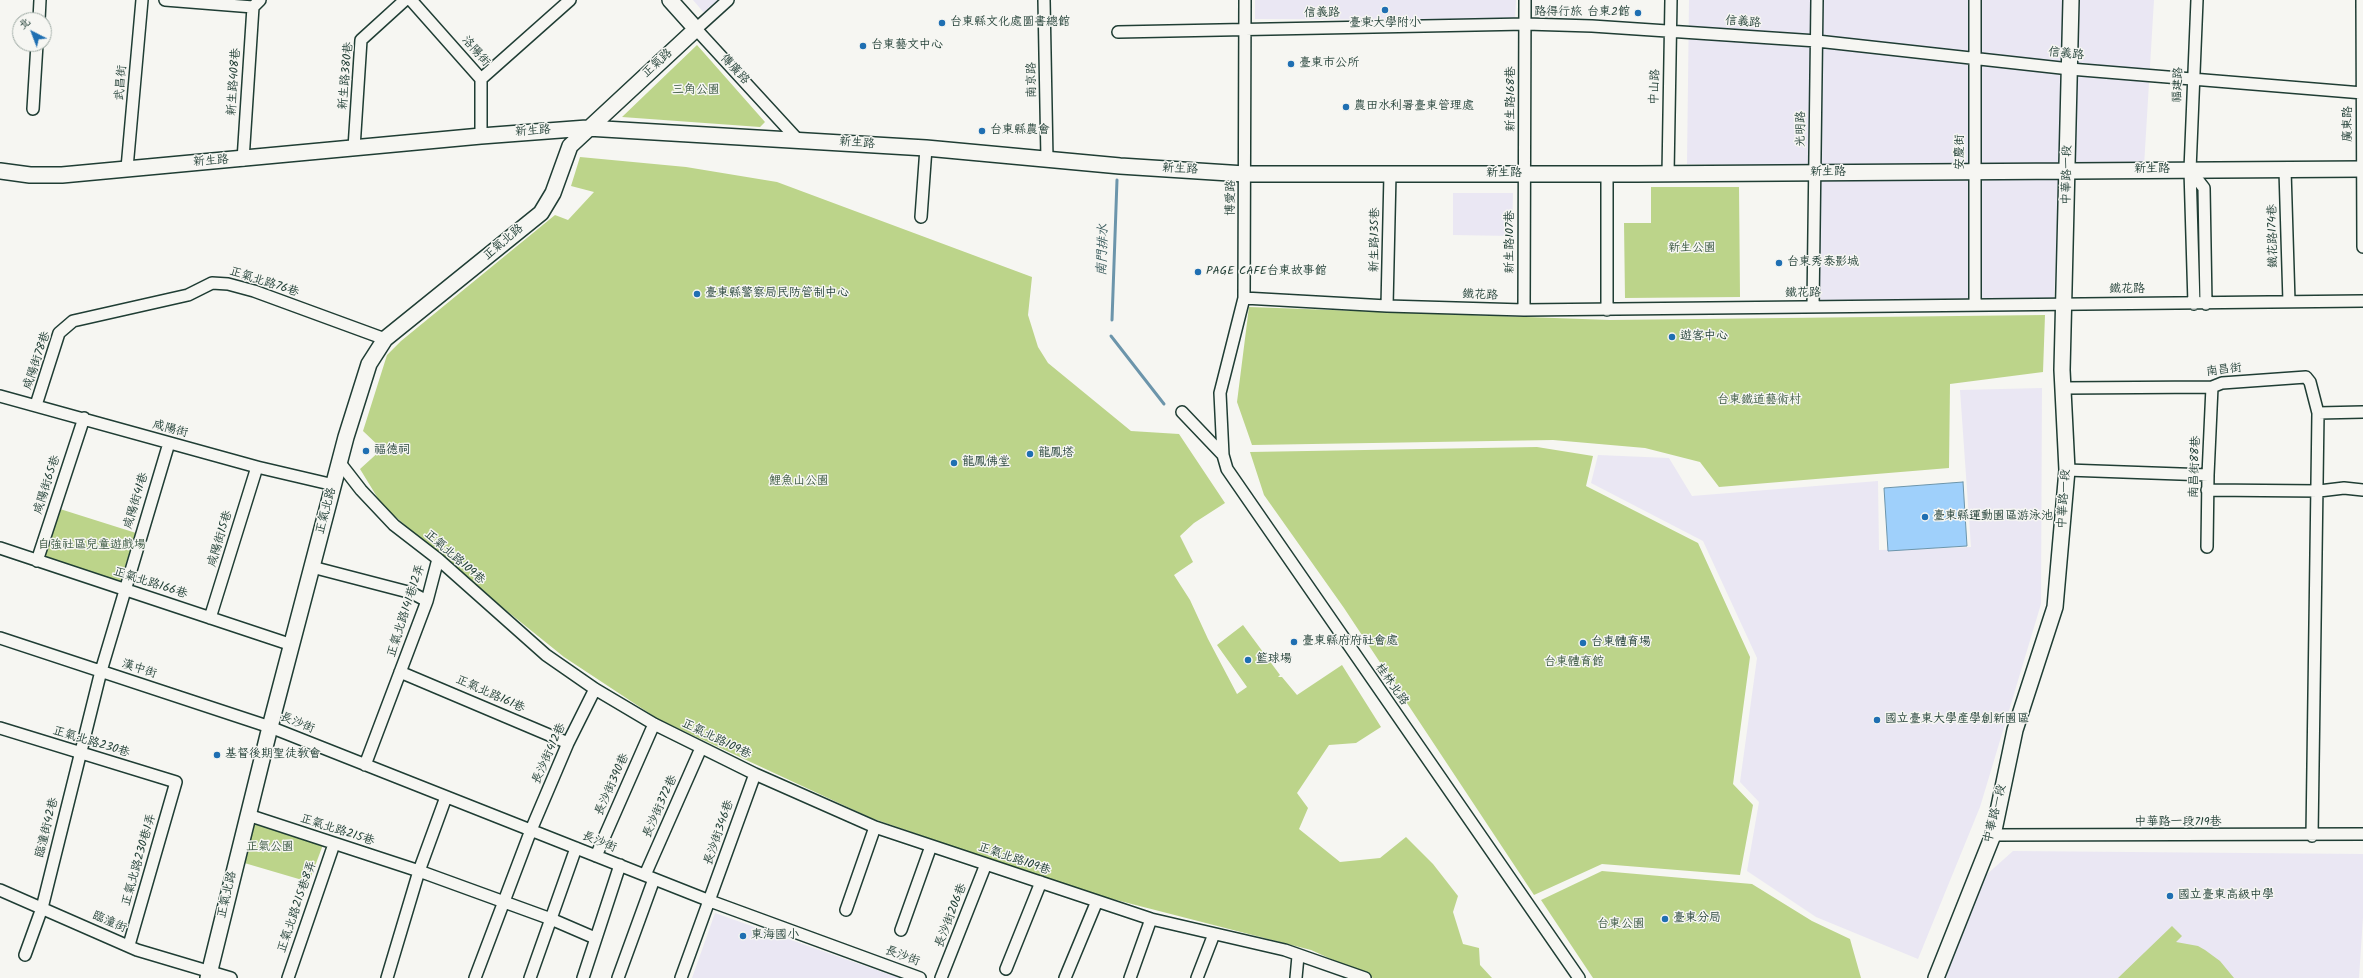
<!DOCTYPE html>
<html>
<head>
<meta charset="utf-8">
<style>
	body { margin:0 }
	#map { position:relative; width:2363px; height:978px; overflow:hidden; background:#f6f6f2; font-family:Kalam,"LXGW WenKai TC",sans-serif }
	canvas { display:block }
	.north { position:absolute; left:12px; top:12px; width:40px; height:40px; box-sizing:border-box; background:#f6f6f2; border:1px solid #a0aca6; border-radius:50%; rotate:318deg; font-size:11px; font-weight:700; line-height:16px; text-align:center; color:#1f3d34 }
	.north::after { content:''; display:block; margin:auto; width:14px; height:18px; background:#1f6fb2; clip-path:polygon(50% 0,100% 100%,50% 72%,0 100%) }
</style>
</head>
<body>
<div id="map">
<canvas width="2363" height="978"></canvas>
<div class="north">北</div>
</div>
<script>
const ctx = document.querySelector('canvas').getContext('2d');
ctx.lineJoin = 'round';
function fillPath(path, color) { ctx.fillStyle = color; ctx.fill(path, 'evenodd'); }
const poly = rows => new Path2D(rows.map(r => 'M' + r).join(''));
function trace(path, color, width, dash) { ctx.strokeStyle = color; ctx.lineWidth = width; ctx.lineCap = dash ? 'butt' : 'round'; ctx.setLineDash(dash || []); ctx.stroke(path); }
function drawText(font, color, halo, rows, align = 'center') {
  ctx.font = font + ' Kalam,"LXGW WenKai TC",sans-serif'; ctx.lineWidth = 3; ctx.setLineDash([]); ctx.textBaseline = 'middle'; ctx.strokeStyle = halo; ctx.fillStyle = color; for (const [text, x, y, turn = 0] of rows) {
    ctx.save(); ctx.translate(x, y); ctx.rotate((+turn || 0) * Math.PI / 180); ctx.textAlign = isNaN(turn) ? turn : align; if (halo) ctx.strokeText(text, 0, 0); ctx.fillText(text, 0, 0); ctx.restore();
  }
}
const built = poly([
	[693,0,720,0,705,14],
	[1255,0,1516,0,1515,20,1255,19],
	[1689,0,2154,0,2144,166,2059,164,2054,301,1820,305,1816,166,1687,164],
	[1453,193,1513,193,1512,236,1453,235],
	[2042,388,2041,604,1980,807,1918,959,1816,917,1747,871,1759,802,1740,782,1757,658,1703,541,1591,483,1598,455,1669,458,1692,496,1878,481,1879,550,1971,547,1960,390],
	[2013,851,2363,854,2363,917,2359,978,1944,978,1985,876],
	[715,913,842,958,900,978,692,978]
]);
const green = poly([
	[697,45,765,122,760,127,622,117],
	[580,157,686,167,777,182,1032,277,1028,315,1038,347,1048,363,1131,431,1179,434,1225,503,1194,523,1180,536,1193,562,1174,575,1190,600,1208,639,1237,694,1247,687,1217,645,1243,625,1280,675,1278,677,1282,677,1297,695,1342,665,1381,727,1356,743,1329,745,1297,793,1308,808,1299,829,1340,862,1380,858,1406,837,1433,864,1458,896,1453,912,1463,944,1479,948,1480,965,1492,978,1373,978,1311,950,1085,892,871,818,658,719,564,657,466,578,382,505,360,469,382,449,363,431,387,355,401,341,555,215,568,220,594,192,571,186],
	[1651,187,1739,187,1740,297,1625,298,1624,223,1651,223],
	[1249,307,1610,320,2045,315,2043,372,1950,384,1949,468,1719,487,1700,462,1645,448,1553,440,1252,445,1237,402],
	[1537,447,1593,456,1586,486,1698,543,1750,657,1733,784,1753,805,1740,875,1602,864,1534,895,1344,608,1264,495,1250,452],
	[60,509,136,533,120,582,44,558],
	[254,821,324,842,309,882,241,862],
	[1602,871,1752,884,1812,921,1850,939,1861,978,1593,978,1541,900],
	[2172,926,2182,936,2176,942,2198,946,2205,950,2220,961,2234,978,2118,978]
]);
const water = poly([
	[1963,482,1967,546,1888,551,1884,488,1963,482]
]);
const stream = poly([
	[1112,320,1117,180],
	[1111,336,1164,404]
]);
const street = poly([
	[165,0,253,7,260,0],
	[411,0,481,79,481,136],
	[728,0,696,29,798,140],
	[1044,0,1047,159],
	[1245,0,1244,298,1220,393,1223,455,1227,469,1579,978],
	[1975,0,1975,304],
	[2362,0,2363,247],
	[39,20,40,0],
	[1118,32,1526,24,1592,26,1817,41,2070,69,2363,93],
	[481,79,570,0],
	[33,109,37,44],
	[354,148,361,40,405,0],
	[243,160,253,7],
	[127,168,142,0],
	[2190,170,2204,188,2206,304],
	[2285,170,2289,302],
	[1607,174,1607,310],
	[1668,174,1671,0],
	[921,217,926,148],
	[1244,298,1387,306,1524,310,2363,301],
	[2194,304,2190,170,2197,0],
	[1387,306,1390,174],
	[1813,307,1817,0],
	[1524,310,1525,0],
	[2063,388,2212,387,2222,383,2306,377,2310,382,2318,413,2312,836],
	[0,396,257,467,334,485],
	[36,405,59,333,73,321,188,295,212,283,228,284,254,291,385,339],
	[1182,412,1223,455],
	[2318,413,2363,412],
	[340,463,361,490,394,525,438,559,546,655,595,689,654,724,755,774,875,827,1151,919,1285,950,1365,978],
	[2067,470,2208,475],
	[2207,490,2319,491,2344,488,2363,490],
	[2207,547,2208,475,2212,387],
	[0,548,292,645],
	[37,561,84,418],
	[312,567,412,593,427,601],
	[210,618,257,467],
	[0,638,270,727,710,901,920,978],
	[400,672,568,743],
	[0,728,176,782,129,945],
	[365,765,427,601,438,559],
	[248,815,419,871,551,919,595,938],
	[1993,835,2363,834],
	[596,856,654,724],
	[645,875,701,748],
	[0,890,137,950,231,978],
	[846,910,875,827],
	[901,930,931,846],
	[25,955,42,908,101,671,169,443],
	[1006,969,1041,882],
	[288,978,334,844],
	[387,978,419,871,446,797],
	[475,978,531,830,568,743,595,689],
	[530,978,576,848],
	[583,978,620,865],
	[618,978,654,879],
	[681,978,755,774],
	[941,978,986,864],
	[1065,978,1097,901],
	[1130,978,1151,919],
	[1197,978,1214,934],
	[1296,978,1298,956]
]);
const secondary = poly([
	[0,171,30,175,62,175,481,136,587,128,926,148,1120,166,1245,174,1637,174,2363,169],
	[208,978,270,727,346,437,369,364,385,339,541,213,553,193,570,146,696,29,670,0],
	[1936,978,1993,835,2015,730,2055,607,2067,470,2062,370,2071,0]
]);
const markers = [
	[1385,10,4,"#1f6fb2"],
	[1638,13,4,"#1f6fb2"],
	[942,23,4,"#1f6fb2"],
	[863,46,4,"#1f6fb2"],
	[1291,64,4,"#1f6fb2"],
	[1346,107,4,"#1f6fb2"],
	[982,131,4,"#1f6fb2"],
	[1779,263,4,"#1f6fb2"],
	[1198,272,4,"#1f6fb2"],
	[697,294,4,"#1f6fb2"],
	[1672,337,4,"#1f6fb2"],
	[366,451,4,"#1f6fb2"],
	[1030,454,4,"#1f6fb2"],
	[954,463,4,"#1f6fb2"],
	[1925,517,4,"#1f6fb2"],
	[1294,642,4,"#1f6fb2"],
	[1583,643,4,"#1f6fb2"],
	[1248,660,4,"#1f6fb2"],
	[1877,720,4,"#1f6fb2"],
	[217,755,4,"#1f6fb2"],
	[2170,896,4,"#1f6fb2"],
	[1665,919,4,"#1f6fb2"],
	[743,936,4,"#1f6fb2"]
];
const poiNames = [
	["路得行旅 台東2館",1630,13,"right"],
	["台東縣文化處圖書總館",950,23],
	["臺東大學附小",1385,24,"center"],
	["台東藝文中心",871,46],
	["臺東市公所",1299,64],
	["農田水利署臺東管理處",1354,107],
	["台東縣農會",990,131],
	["台東秀泰影城",1787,263],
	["PAGE CAFE台東故事館",1206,272],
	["臺東縣警察局民防管制中心",705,294],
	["遊客中心",1680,337],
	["福德祠",374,451],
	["龍鳳塔",1038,454],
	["龍鳳佛堂",962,463],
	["臺東縣運動園區游泳池",1933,517],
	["臺東縣府府社會處",1302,642],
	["台東體育場",1591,643],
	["籃球場",1256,660],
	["國立臺東大學產學創新園區",1885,720],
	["基督後期聖徒教會",225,755],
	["國立臺東高級中學",2178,896],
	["臺東分局",1673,919],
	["東海國小",751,936]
];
const streetNames = [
	["信義路",1322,14,-1],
	["信義路",1743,23,4],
	["洛陽街",475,52,49],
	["信義路",2066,55,6],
	["正氣路",658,64,-42],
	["傳廣路",734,70,47],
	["新生路380巷",347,76,-85],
	["南京路",1033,80,-91],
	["新生路408巷",235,82,-86],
	["武昌街",122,83,-85],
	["福建路",2179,85,-88],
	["中山路",1656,87,-88],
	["新生路168巷",1512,99,-90],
	["廣東路",2349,124,-90],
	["光明路",1802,129,-89],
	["新生路",533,132,-4],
	["新生路",857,144,4],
	["安慶街",1961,152,-90],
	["新生路",211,162,-4],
	["新生路",1180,170,3],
	["新生路",2152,170],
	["新生路",1828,173],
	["新生路",1504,174],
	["中華路一段",2068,175,-89],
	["博愛路",1232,198,-89],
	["鐵花路174巷",2274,236,-91],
	["新生路135巷",1376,240,-89],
	["新生路107巷",1511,242,-90],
	["正氣北路",504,243,-40],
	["正氣北路76巷",264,283,18],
	["鐵花路",2127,290],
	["鐵花路",1803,294,-1],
	["鐵花路",1480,296,2],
	["咸陽街78巷",38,361,-71],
	["南昌街",2224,371,-7],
	["咸陽街",170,430,15],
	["南昌街88巷",2196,467,-88],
	["咸陽街65巷",48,485,-72],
	["中華路一段",2065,499,-86],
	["咸陽街41巷",137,501,-73],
	["正氣北路",327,511,-75],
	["咸陽街15巷",221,539,-73],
	["正氣北路109巷",454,558,41],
	["正氣北路166巷",150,584,18],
	["正氣北路141巷12弄",407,611,-72],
	["漢中街",139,670,18],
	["桂林北路",1391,685,55],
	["正氣北路161巷",490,695,24],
	["長沙街",297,724,22],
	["正氣北路109巷",716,740,26],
	["正氣北路230巷",91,743,17],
	["長沙街412巷",550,754,-66],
	["長沙街390巷",613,785,-66],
	["長沙街372巷",661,807,-66],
	["中華路一段",1996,814,-76],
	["中華路一段719巷",2178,823],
	["臨潼街42巷",48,828,-76],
	["正氣北路215巷",337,831,18],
	["長沙街346巷",720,833,-71],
	["長沙街",599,843,22],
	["正氣北路230巷1弄",140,860,-74],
	["正氣北路109巷",1014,860,19],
	["正氣北路",228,895,-77],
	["正氣北路215巷8弄",298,907,-71],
	["長沙街206巷",952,916,-69],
	["臨潼街",109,923,23],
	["長沙街",902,957,20]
];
const parkNames = [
	["三角公園",696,91],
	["新生公園",1692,249],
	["台東鐵道藝術村",1759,401],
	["鯉魚山公園",799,482],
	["自強社區兒童遊戲場",92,546],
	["台東體育館",1574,663],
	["正氣公園",270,848],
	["台東公園",1621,925]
];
const waterNames = [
	["南門排水",1104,250,-88]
];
fillPath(built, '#eae7f3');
fillPath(green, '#bcd48a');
fillPath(water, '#9fd0fb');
trace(water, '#6c95ab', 1);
trace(stream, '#6c95ab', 3);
trace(street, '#1f3d34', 14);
trace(secondary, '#1f3d34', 18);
trace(street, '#f6f6f2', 11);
trace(secondary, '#f6f6f2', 15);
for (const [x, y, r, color] of markers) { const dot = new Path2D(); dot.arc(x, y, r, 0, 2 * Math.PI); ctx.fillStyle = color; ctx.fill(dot); trace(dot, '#f6f6f2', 1.5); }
drawText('12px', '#1f3d34', '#f6f6f2', poiNames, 'left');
drawText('12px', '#1f3d34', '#f6f6f2', streetNames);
drawText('12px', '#3e5b45', '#f6f6f2', parkNames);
drawText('italic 13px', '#395a5c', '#f6f6f2', waterNames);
</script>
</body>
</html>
